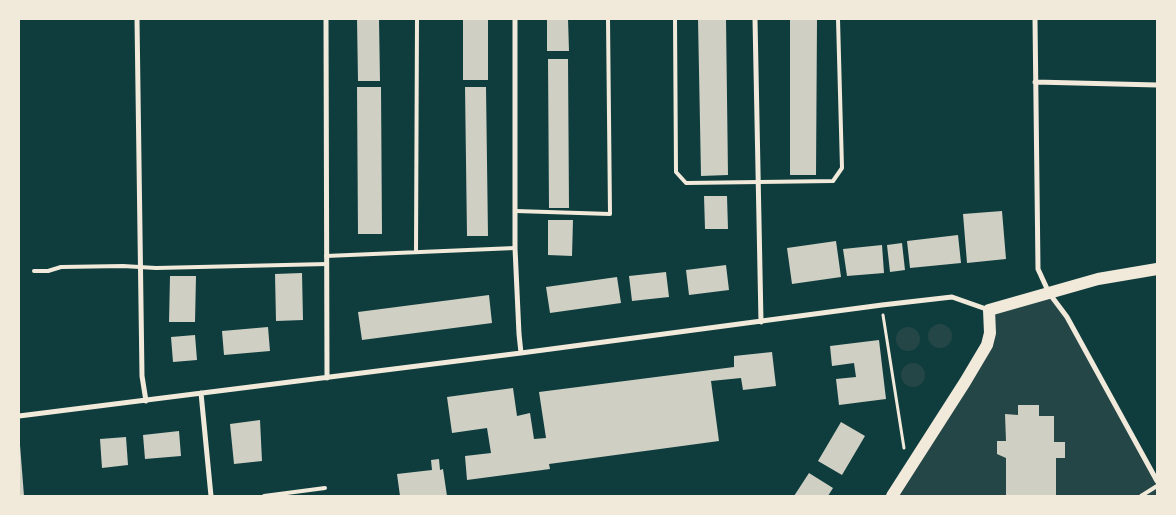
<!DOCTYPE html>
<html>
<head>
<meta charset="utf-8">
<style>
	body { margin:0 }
	#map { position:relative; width:1176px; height:515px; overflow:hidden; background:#0f3d3e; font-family:Raleway,sans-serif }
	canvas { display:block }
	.frame { position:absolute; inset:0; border:20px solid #f1e9da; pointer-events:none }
</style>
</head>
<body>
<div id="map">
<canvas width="1176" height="515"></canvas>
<div class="frame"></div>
</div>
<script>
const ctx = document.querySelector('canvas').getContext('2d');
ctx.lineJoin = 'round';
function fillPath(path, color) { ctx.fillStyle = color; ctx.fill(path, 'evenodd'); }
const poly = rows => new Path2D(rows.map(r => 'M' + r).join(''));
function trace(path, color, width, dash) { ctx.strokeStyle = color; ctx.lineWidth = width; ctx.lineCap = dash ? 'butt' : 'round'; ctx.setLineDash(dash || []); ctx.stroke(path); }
const green = poly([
	[1049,293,1067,317,1157,481,1157,496,892,496,987,345,989,310],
	'928 336a12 12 0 1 1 24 0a12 12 0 1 1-24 0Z',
	'896 339a12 12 0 1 1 24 0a12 12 0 1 1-24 0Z',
	'901 375a12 12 0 1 1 24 0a12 12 0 1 1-24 0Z'
]);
const building = poly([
	[357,19,379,19,380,81,358,81],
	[463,19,488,19,488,80,463,80],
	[547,19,568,19,569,51,547,51],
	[698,19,726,19,728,175,701,176],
	[790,19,817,19,816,175,790,175],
	[548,59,568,59,569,208,549,208],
	[357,87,381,87,382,234,358,234],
	[465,87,486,87,488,236,467,236],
	[704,196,727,196,728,229,705,229],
	[1002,211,1006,259,967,263,963,214],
	[548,220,573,220,572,256,548,255],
	[958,235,961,263,910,268,907,241],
	[836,241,841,277,792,284,787,248],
	[902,243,905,270,890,272,887,245],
	[882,245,884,273,847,276,843,249],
	[726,265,729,290,689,295,686,270],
	[666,272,669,297,632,301,629,276],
	[302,273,303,320,276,321,275,274],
	[170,276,196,276,195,322,169,322],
	[617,277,621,303,550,313,546,287],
	[489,295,492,323,362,340,358,312],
	[268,327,270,351,224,355,222,331],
	[195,335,197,360,173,362,171,337],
	[879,340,886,399,839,405,836,379,856,377,854,363,832,366,830,346],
	[772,352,776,386,743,390,741,378,711,381,719,441,549,464,550,469,467,480,465,456,491,453,487,428,452,433,447,397,513,388,517,416,530,413,534,439,546,438,539,392,734,367,734,356],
	[1018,405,1039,405,1039,416,1054,416,1054,442,1065,442,1065,458,1056,458,1056,496,1006,496,1006,458,997,454,997,441,1006,441,1005,414,1018,415],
	[260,420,262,461,234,464,230,424],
	[841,422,865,436,842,475,818,461],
	[179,431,181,456,145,459,143,435],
	[126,437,128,465,102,468,100,439],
	[19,445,20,445,24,496,19,496],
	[439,459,440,470,443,469,447,496,400,496,397,474,432,470,431,460],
	[809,473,833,488,828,496,794,496]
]);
const path = poly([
	[883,315,904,448]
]);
const service = poly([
	[675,19,676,172,686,183,833,181,842,168,838,19],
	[516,211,610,214,608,19],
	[416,251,417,19],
	[326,256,515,248],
	[34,271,48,271,61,267,123,266,156,268,327,264],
	[264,496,325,488],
	[1141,496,1157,486]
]);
const minor = poly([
	[137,19,142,376,146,401],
	[326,19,327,378],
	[515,19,515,248,519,334,521,353],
	[755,19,761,322],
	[1035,19,1038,269,1049,293,1067,317,1157,481],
	[1035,82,1157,85],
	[201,393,211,496],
	[19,416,521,353,882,305,952,297,989,310]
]);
const primary = poly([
	[892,496,965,382,987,345,990,333,989,310,1098,279,1157,269]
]);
fillPath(green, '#244646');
fillPath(building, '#cfcfc3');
trace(path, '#f1e9da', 3);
trace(service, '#f1e9da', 4);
trace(minor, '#f1e9da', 5);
trace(primary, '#f1e9da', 12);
</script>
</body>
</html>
